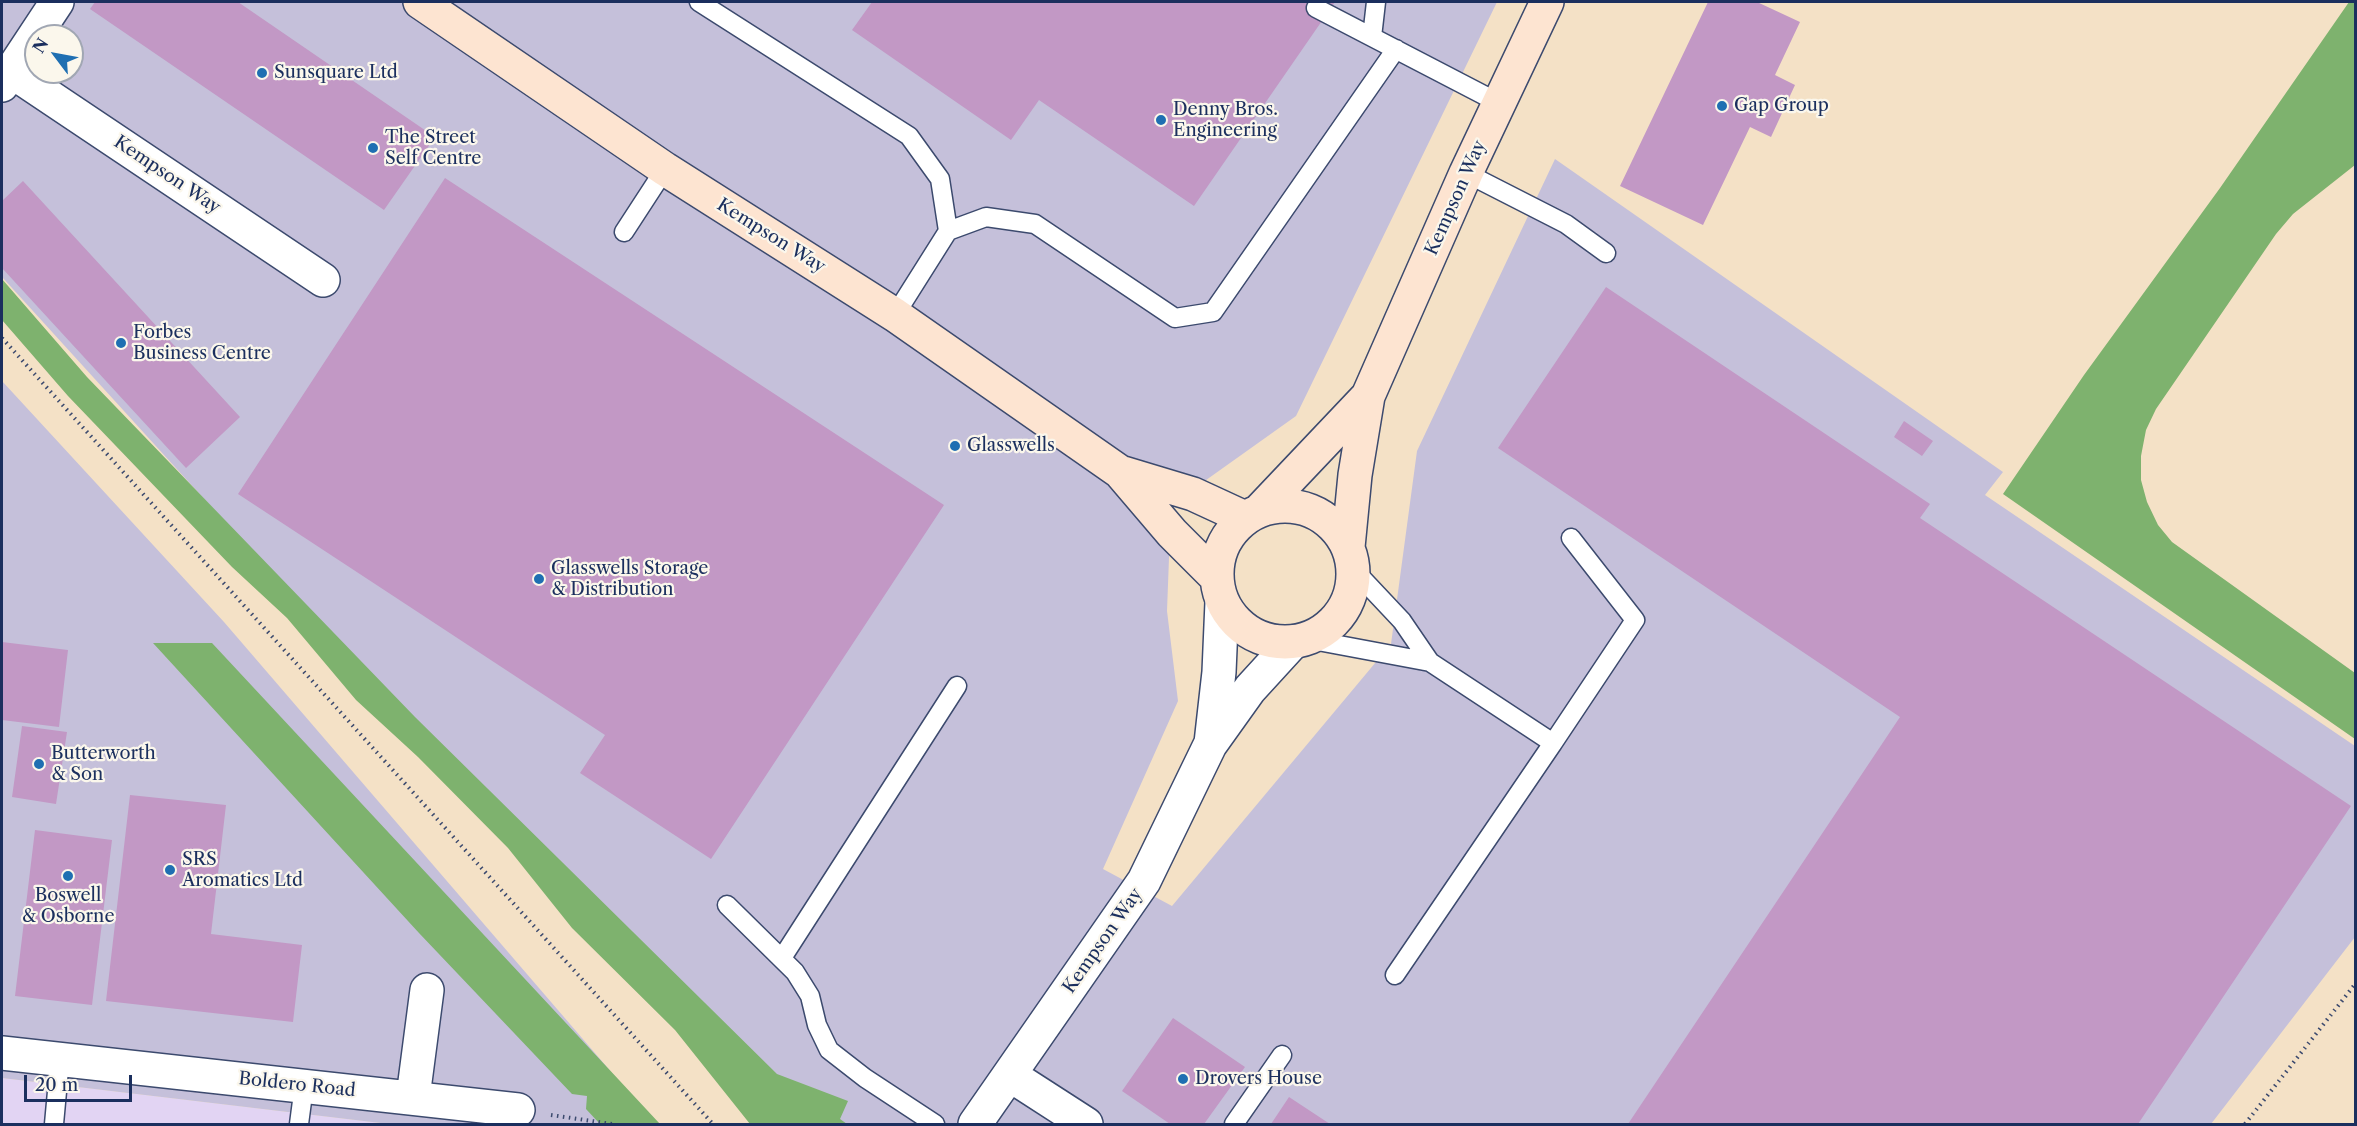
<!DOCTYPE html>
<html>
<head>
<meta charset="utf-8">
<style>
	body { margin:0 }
	#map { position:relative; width:2357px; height:1126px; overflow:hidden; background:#f4e1c6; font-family:"Libre Caslon Text",serif }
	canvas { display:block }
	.frame { position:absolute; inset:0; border:3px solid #1b2f5e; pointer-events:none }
	.north { position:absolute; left:24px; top:24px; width:60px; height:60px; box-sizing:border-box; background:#fbf7ec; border:2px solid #a1a7b3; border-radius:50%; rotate:302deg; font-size:16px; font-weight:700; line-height:24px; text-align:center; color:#1b2f5e }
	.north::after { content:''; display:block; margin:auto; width:21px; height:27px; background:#1f6fb2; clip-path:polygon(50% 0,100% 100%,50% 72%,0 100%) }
	.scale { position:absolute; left:24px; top:1075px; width:108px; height:27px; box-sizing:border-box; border:3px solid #1b2f5e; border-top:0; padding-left:8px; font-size:18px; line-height:21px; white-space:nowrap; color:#1b2f5e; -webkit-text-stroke:4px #fbf7ec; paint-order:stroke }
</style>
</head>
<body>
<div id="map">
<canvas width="2357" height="1126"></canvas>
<div class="frame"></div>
<div class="north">N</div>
<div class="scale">20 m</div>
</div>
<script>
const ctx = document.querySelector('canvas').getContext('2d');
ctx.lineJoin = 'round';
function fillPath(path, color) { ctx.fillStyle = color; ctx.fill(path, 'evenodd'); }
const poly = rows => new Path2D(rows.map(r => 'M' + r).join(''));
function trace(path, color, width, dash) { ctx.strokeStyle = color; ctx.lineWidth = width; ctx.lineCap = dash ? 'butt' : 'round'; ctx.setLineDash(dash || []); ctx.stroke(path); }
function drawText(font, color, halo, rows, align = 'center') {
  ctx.font = font + ' "Libre Caslon Text",serif'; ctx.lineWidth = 4.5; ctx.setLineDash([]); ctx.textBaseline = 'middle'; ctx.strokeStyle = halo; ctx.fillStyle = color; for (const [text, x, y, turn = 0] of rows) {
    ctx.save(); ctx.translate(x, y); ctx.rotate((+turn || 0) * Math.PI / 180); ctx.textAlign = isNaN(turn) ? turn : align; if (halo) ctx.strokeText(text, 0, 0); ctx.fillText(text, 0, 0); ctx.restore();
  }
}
const built = poly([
	[2,1078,389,1124,2,1124]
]);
const industrial = poly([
	[2,2,1497,2,1296,416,1171,505,1167,611,1178,701,1103,869,1172,906,1391,644,1417,451,1555,159,2003,472,1985,495,2355,746,2355,937,2211,1124,773,1124,2,277],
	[36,36,72,36,72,72,36,72],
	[2,381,224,622,656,1124,389,1124,2,1078]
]);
const forest = poly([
	[2349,2,2356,2,2355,165,2293,214,2276,234,2156,409,2146,430,2141,456,2141,480,2147,502,2158,525,2172,542,2355,673,2355,739,2003,494,2084,375,2220,188],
	[2,279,87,377,415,717,777,1074,848,1101,840,1119,847,1124,750,1124,675,1030,572,928,508,848,418,757,356,700,287,618,232,567,68,396,2,320],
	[153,643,212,643,660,1124,600,1124,586,1109,587,1096,572,1094,419,933]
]);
const building = poly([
	[95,2,238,2,435,137,384,210,90,9],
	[872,2,1335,2,1194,206,1039,100,1011,140,852,30],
	[1708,2,1757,2,1800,22,1775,75,1795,85,1771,137,1750,127,1703,225,1620,186],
	[445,178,944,505,711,859,580,773,605,735,238,494],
	[23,181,240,417,186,468,2,268,2,201],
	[1606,287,1930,504,1920,518,2351,806,2138,1124,1628,1124,1900,717,1498,448],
	[1904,421,1933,441,1922,456,1894,437],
	[2,642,68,650,59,727,2,720],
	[22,726,67,732,56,804,12,797],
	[130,795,226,805,211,934,302,945,293,1022,106,1001],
	[35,830,112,840,92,1005,15,996],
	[1173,1018,1245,1067,1204,1124,1170,1124,1122,1091],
	[1289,1097,1330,1124,1271,1124]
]);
const path = poly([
	[2,338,713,1124],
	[551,1115,612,1124],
	[2245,1124,2356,983]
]);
const lane = poly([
	[699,2,909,136,940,179,948,231],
	[1316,8,1499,103],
	[1372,37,1376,2],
	[1466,173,1566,224,1606,253],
	[624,232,665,169],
	[895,315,948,231,986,217,1035,224,1175,318,1213,312,1396,49],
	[1354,570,1402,621,1430,662],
	[1307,639,1430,662,1553,743,1395,975],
	[1553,743,1635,620,1571,538],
	[727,905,795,972,810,996,817,1025,829,1050,865,1078,935,1124],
	[782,958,957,686],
	[54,1124,60,1059],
	[299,1124,304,1086],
	[1234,1124,1282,1055]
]);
const street = poly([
	[11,71,323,280],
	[2,85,57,2],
	[1211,743,1219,672,1222,602],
	[2,1053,518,1110],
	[1010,1075,1086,1124],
	[413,1097,427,990],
	[975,1124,1144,881,1210,745,1250,689,1293,642]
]);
const secondary = poly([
	[420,2,665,169,895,315,1120,472,1172,533,1217,578],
	[1120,472,1193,494,1245,518],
	'1217 574a68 68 0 1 1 136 0a68 68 0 1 1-136 0Z',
	[1259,511,1368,396],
	[1348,547,1355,475,1368,396,1466,173,1547,2]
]);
const markers = [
	[262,73,6,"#1f6fb2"],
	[1722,106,6,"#1f6fb2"],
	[1161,120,6,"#1f6fb2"],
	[373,148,6,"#1f6fb2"],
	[121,343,6,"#1f6fb2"],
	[955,446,6,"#1f6fb2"],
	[539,579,6,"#1f6fb2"],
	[39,764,6,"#1f6fb2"],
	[170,870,6,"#1f6fb2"],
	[68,876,6,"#1f6fb2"],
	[1183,1079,6,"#1f6fb2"]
];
const poiNames = [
	["Sunsquare Ltd",274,73],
	["Gap Group",1734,106],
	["Denny Bros.",1173,110],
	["Engineering",1173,131],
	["The Street",385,138],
	["Self Centre",385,159],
	["Forbes",133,333],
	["Business Centre",133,354],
	["Glasswells",967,446],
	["Glasswells Storage",551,569],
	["& Distribution",551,590],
	["Butterworth",51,754],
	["& Son",51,775],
	["SRS",182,860],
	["Aromatics Ltd",182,881],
	["Boswell",68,896,"center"],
	["& Osborne",68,917,"center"],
	["Drovers House",1195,1079]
];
const streetNames = [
	["Kempson Way",167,175,34],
	["Kempson Way",1456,198,-66],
	["Kempson Way",771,236,32],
	["Kempson Way",1103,941,-55],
	["Boldero Road",297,1085,6]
];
fillPath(built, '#e2d4f3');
fillPath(industrial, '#c5c0da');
fillPath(forest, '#7eb26e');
fillPath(building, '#c298c5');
trace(lane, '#3c4a6e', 21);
trace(street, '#3c4a6e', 36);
trace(secondary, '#3c4a6e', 36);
trace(path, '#3c4a6e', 4, [1.5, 4.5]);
trace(lane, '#fff', 18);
trace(street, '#fff', 33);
trace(secondary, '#fde4d1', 33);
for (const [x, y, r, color] of markers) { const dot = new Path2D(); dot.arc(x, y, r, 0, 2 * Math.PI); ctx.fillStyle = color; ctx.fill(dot); trace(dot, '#fbf7ec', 2); }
drawText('18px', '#1b2f5e', '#fbf7ec', poiNames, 'left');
drawText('18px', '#1b2f5e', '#fbf7ec', streetNames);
</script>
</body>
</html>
